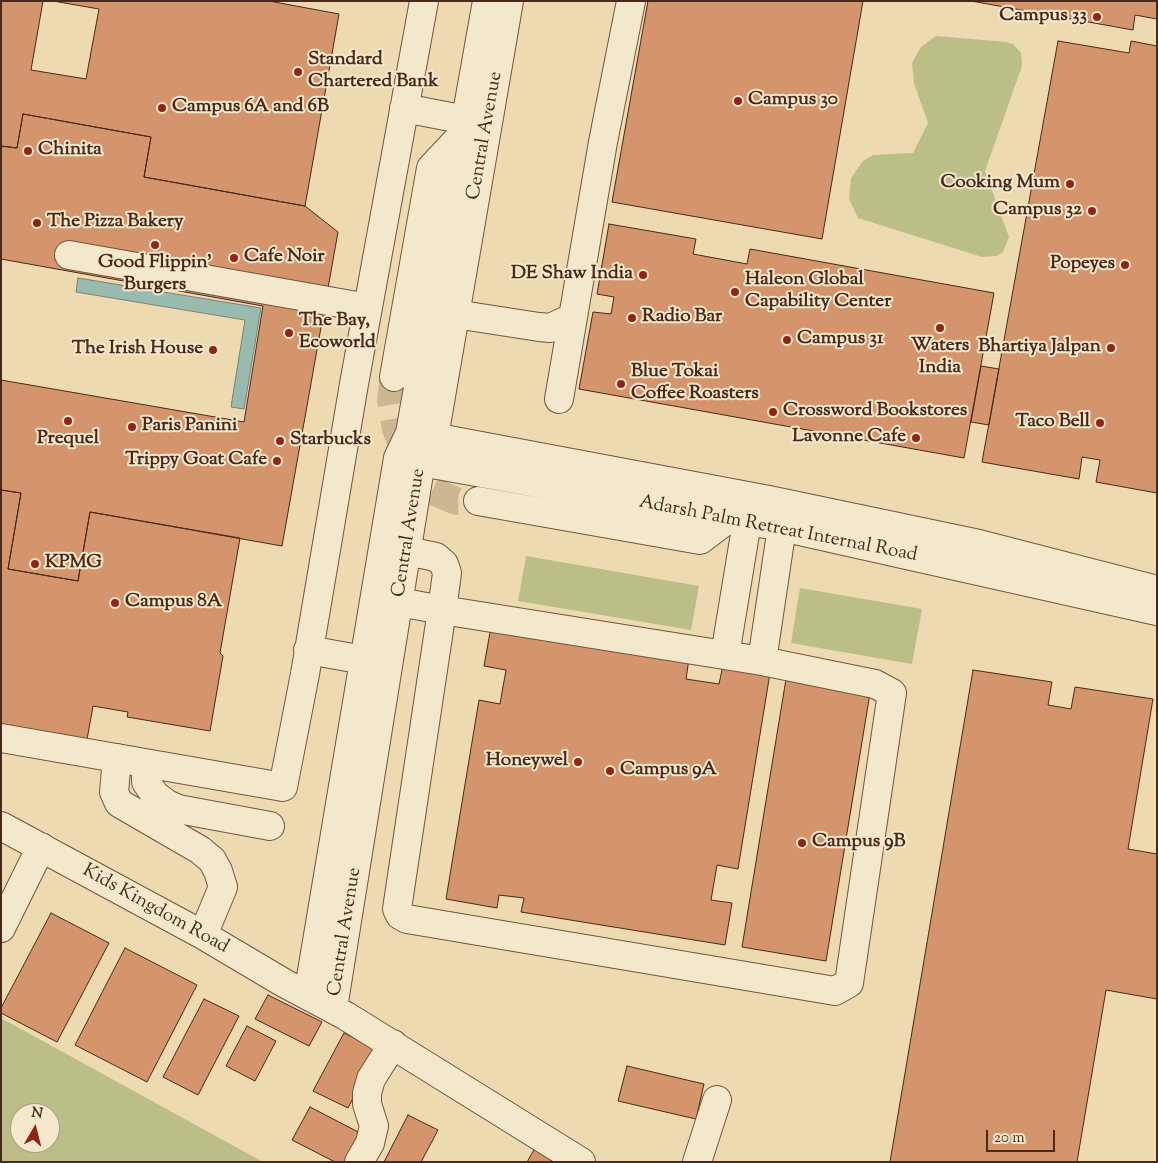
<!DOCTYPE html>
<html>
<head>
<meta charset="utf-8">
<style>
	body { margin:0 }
	#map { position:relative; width:1158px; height:1163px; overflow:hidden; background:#eddab0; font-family:"Sorts Mill Goudy",serif }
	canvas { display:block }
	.frame { position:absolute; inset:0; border:2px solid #49291b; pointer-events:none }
	.north { position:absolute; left:10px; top:1103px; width:50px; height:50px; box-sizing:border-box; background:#f3e7cc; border:1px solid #af9b85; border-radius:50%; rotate:8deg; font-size:14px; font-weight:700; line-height:20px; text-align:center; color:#49291b }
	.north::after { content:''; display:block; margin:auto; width:18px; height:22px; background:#8f2418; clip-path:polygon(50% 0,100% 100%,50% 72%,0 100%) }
	.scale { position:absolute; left:986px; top:1130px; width:69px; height:22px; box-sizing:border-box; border:2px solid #49291b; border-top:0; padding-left:6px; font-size:15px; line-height:18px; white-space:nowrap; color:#49291b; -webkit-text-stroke:4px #f3e7cc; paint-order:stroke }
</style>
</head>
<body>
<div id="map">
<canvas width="1158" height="1163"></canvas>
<div class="frame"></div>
<div class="north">N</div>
<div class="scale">20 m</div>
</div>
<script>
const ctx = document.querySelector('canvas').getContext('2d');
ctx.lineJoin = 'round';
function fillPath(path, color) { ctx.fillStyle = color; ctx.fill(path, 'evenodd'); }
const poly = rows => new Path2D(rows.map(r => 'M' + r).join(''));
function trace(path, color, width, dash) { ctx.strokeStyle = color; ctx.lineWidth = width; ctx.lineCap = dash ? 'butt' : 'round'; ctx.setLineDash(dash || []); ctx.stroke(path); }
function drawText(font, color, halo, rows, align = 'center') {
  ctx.font = font + ' "Sorts Mill Goudy",serif'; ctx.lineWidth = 4; ctx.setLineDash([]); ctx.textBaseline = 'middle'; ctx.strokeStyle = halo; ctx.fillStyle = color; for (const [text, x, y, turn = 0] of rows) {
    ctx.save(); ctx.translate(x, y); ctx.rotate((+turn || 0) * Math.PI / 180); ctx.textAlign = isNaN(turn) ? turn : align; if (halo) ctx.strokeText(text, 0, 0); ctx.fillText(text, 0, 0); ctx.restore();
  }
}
const green = poly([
	[936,36,1007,42,1013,44,1021,53,1022,66,985,171,1009,237,1003,252,997,256,982,257,858,218,849,199,851,178,863,161,873,155,913,153,928,123,914,83,912,63,921,47],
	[526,556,699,586,691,630,518,601],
	[800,588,922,609,912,664,791,643],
	[1,1018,263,1162,1,1162],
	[20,1113,50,1113,50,1143,20,1143]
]);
const water = poly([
	[78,278,261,308,244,409,231,407,245,320,76,292,78,278]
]);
const building = poly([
	[1,1,43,1,31,70,86,79,99,9,53,1,269,1,339,14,305,206,144,177,151,137,23,114,17,148,1,146,1,1],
	[648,1,863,1,822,239,612,202,648,1],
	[971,1,1157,1,1157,19,1135,15,1133,30,971,1],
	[1058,41,1129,53,1131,41,1157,46,1157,493,1096,482,1100,460,1082,457,1079,479,982,462,1058,41],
	[23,114,151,137,144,177,305,206,338,232,282,546,90,512,78,581,8,569,21,493,1,490,1,380,244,422,263,306,1,259,1,146,17,148,23,114],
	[609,224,696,239,693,254,747,264,750,249,994,293,964,458,579,389,593,312,611,314,614,297,597,294,609,224],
	[981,366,999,369,989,425,971,422,981,366],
	[1,490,21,493,8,569,78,581,90,512,240,538,220,653,223,656,210,731,127,717,128,712,93,706,86,745,1,731,1,490],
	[491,627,689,659,686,679,719,684,723,665,770,673,738,869,717,865,711,900,732,903,725,945,521,912,524,898,499,895,497,908,446,899,479,700,500,704,506,670,484,666,491,627],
	[973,670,1052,682,1048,705,1071,709,1075,687,1153,699,1128,849,1157,854,1157,999,1106,990,1077,1162,890,1162,973,670],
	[786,679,870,693,826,961,742,947,786,679],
	[51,913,109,943,57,1042,1,1013,1,1008,51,913],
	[125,948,197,985,147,1082,75,1045,125,948],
	[268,995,322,1022,309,1046,255,1019,268,995],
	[204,999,239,1016,198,1095,163,1077,204,999],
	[247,1026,276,1041,255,1081,226,1066,247,1026],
	[344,1033,378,1050,348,1108,313,1091,344,1033],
	[627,1066,704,1084,696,1119,618,1101,627,1066],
	[310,1107,362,1134,347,1162,335,1162,292,1140,310,1107],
	[408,1115,438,1130,421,1162,384,1162,408,1115],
	[535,1148,561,1162,527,1162,535,1148]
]);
const minorTunnel = poly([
	[394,377,391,400,396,429,410,465,428,489,456,501,478,501]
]);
const minor = poly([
	[404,108,466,120],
	[69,255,368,308],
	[455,314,539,327,550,328,563,322,572,323],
	[394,377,431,168,463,134],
	[559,399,603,142,631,1],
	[417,434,769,500,979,544,1157,590],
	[404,459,782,527,1157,611],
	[478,501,700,540,729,518],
	[399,602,442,610,762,661,875,684,892,693,849,983,835,991,407,919,400,915,397,909,442,610,447,573,444,564,436,557,407,551],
	[308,650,381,663],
	[725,655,747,522],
	[762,661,782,527],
	[1,738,283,787,305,674,354,384,424,1],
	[117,758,114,792,119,803,200,850,212,860,218,871,223,887,203,935],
	[146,764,146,782,155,795,167,804,178,809,270,826],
	[1,826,203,935,284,983,346,1016,581,1162],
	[1,928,41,847],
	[308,995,398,458,410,433,487,1],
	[333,1008,421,461,434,437,509,1],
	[359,1162,370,1143,374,1126,367,1104,367,1093,371,1079,393,1044],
	[697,1162,717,1100]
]);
const markers = [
	[1097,17,5,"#8f2418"],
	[298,72,5,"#8f2418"],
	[738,101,5,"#8f2418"],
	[162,108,5,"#8f2418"],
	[28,151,5,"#8f2418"],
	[1070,184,5,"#8f2418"],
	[1092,211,5,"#8f2418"],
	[37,223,5,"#8f2418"],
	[155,245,5,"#8f2418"],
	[234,258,5,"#8f2418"],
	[1125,265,5,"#8f2418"],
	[643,275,5,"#8f2418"],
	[735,292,5,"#8f2418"],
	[632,318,5,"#8f2418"],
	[940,328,5,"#8f2418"],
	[289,333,5,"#8f2418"],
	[787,340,5,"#8f2418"],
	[1111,348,5,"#8f2418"],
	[213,350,5,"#8f2418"],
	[621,384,5,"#8f2418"],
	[773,412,5,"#8f2418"],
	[68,421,5,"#8f2418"],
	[1100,423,5,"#8f2418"],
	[132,427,5,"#8f2418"],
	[916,438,5,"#8f2418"],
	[280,441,5,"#8f2418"],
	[277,461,5,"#8f2418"],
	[35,564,5,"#8f2418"],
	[115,603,5,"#8f2418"],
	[578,762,5,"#8f2418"],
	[610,771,5,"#8f2418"],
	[802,843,5,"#8f2418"]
];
const poiNames = [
	["Campus 33",1087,17,"right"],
	["Standard",308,61],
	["Chartered Bank",308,83],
	["Campus 30",748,101],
	["Campus 6A and 6B",172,108],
	["Chinita",38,151],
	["Cooking Mum",1060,184,"right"],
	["Campus 32",1082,211,"right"],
	["The Pizza Bakery",47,223],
	["Cafe Noir",244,258],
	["Good Flippin'",155,264,"center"],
	["Burgers",155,286,"center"],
	["Popeyes",1115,265,"right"],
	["DE Shaw India",633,275,"right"],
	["Haleon Global",745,281],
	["Capability Center",745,303],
	["Radio Bar",642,318],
	["The Bay,",299,322],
	["Ecoworld",299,344],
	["Campus 31",797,340],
	["Waters",940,347,"center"],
	["India",940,369,"center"],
	["Bhartiya Jalpan",1101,348,"right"],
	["The Irish House",203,350,"right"],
	["Blue Tokai",631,373],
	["Coffee Roasters",631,395],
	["Crossword Bookstores",783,412],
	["Taco Bell",1090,423,"right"],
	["Paris Panini",142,427],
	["Lavonne Cafe",906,438,"right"],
	["Prequel",68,440,"center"],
	["Starbucks",290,441],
	["Trippy Goat Cafe",267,461,"right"],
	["KPMG",45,564],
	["Campus 8A",125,603],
	["Honeywel",568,762,"right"],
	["Campus 9A",620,771],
	["Campus 9B",812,843]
];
const streetNames = [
	["Central Avenue",486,136,-80],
	["Adarsh Palm Retreat Internal Road",778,530,11],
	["Central Avenue",410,533,-81],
	["Kids Kingdom Road",155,910,29],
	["Central Avenue",346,932,-81]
];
fillPath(green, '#bcbe88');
fillPath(water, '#99baaf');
trace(water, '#798074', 1);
fillPath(building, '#d4946c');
trace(building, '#49291b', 1);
trace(minorTunnel, '#ccb792', 28, [28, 14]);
trace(minor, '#725540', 30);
trace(minor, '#f3e7cc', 28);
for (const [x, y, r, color] of markers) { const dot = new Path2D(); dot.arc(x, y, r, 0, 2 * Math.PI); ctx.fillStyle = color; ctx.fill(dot); trace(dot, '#f3e7cc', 2); }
drawText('bold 19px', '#49291b', '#f3e7cc', poiNames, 'left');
drawText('19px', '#49291b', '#f3e7cc', streetNames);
</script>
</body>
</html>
